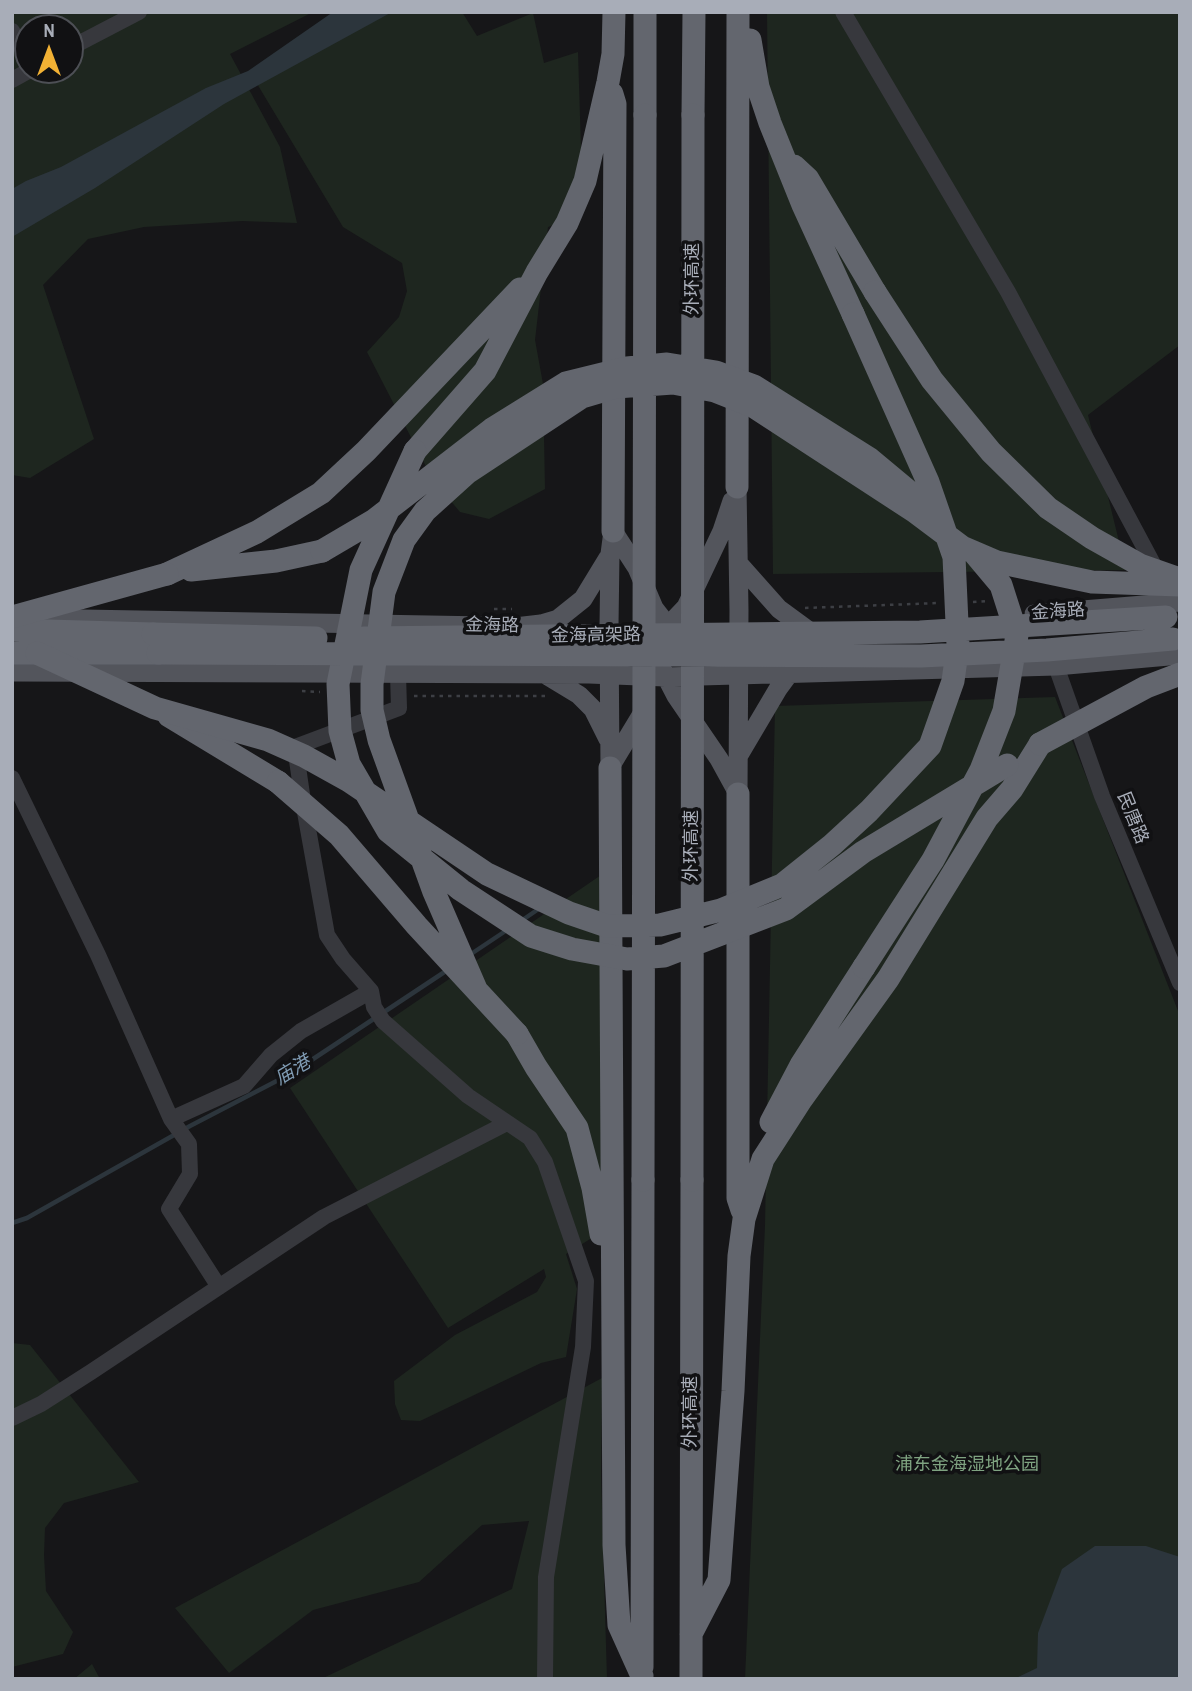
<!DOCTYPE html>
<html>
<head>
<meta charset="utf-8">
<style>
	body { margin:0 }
	#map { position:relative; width:1192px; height:1691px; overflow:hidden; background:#161618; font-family:"Archivo Narrow",sans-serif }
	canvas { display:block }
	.frame { position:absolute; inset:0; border:14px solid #a8adb8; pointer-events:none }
	.north { position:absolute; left:14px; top:14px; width:70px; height:70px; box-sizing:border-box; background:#111113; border:2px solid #4d4f55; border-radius:50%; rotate:0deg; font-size:19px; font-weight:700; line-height:28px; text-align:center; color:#a8adb8 }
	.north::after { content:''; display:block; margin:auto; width:24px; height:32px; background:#f2b134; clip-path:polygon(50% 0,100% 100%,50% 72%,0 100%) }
</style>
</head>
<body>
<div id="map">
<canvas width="1192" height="1691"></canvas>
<div class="frame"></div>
<div class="north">N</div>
</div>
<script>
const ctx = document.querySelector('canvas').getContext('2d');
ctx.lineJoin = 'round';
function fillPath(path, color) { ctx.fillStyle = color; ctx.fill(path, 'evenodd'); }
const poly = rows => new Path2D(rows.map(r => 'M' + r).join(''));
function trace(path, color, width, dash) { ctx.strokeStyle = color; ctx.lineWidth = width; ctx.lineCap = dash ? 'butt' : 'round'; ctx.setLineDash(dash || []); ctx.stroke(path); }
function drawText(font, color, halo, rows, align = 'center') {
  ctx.font = font + ' "Archivo Narrow","Noto Sans SC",sans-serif'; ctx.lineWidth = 7; ctx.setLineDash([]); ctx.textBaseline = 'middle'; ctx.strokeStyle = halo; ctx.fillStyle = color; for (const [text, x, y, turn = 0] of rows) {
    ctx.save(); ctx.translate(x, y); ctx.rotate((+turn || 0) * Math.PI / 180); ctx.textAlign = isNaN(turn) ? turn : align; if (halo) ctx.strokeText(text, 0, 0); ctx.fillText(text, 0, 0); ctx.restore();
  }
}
const green = poly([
	[12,12,313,12,230,54,280,147,297,223,242,221,144,227,88,239,43,285,94,439,30,478,12,475],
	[28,28,70,28,70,70,28,70],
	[386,12,462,12,477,36,533,13,544,63,578,52,583,214,548,227,535,340,543,384,545,489,489,519,460,512,433,480,367,352,399,317,407,291,402,263,343,227,256,82],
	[767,12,1180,12,1180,345,1088,415,1126,570,773,574],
	[1055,697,1180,1016,1180,1679,745,1679,765,1225,775,706],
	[604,873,603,1231,566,1254,577,1289,566,1357,541,1363,420,1421,401,1420,395,1404,394,1381,455,1335,537,1292,546,1277,544,1269,448,1328,290,1088],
	[12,1343,30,1345,139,1482,64,1503,45,1528,44,1555,46,1591,73,1632,63,1654,12,1667],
	[602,1378,601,1476,607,1679,321,1679,512,1589,529,1521,482,1525,419,1582,313,1610,229,1673,175,1608],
	[92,1664,100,1679,74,1679]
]);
const water = poly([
	[333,12,392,12,224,104,95,188,12,237,12,189,26,181,61,167,206,88,248,71],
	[1095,1546,1146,1546,1180,1557,1180,1679,1014,1679,1037,1668,1038,1633,1062,1569]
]);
const stream = poly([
	[521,921,540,908],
	[468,956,507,930],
	[12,1223,27,1218,190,1126,292,1073,449,969]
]);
const path = poly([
	[973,602,988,601],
	[805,608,939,603],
	[494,609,512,609],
	[302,691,320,692],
	[414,696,548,696]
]);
const minor = poly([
	[843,12,1008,292,1159,575],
	[12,31,28,59],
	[70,48,139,12],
	[12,80,30,70],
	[1056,666,1102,796,1180,983],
	[398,674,399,708,295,747,303,801,327,935,343,959,371,991,374,1007,383,1021,468,1096,530,1138,545,1162,586,1281,583,1347,546,1577,545,1679],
	[12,778,98,955,171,1119,189,1144,190,1174,169,1209,219,1287],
	[171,1119,244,1086,271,1055,301,1031,371,991],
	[12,1418,41,1404,91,1372,324,1217,507,1123]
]);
const major = poly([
	[737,487,739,610,738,794],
	[613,531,637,568,654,608,675,635],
	[739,564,779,609,809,631],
	[1034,614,1180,602],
	[24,618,487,626],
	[515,627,541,624,558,619,583,599,608,558],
	[657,644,668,626,686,607,722,531,732,501],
	[661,667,676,696,719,759,736,790],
	[12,672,589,674,665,677,1056,666,1180,655],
	[546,675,579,695,593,709,608,739],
	[739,755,778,689,789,674],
	[610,767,645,709],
	[610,768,609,626,610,554,613,531]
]);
const highway = poly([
	[750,40,758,87,770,123,803,205,853,314],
	[612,94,615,104,613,531],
	[645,115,645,12],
	[693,115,694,12],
	[794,166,808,179,875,292],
	[415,451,485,371,537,272,567,223,585,181,608,82,613,54,614,12],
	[737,487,738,12],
	[191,570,276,561,322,551],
	[167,574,257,532,321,493,366,451,520,289],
	[12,630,153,634],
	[12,653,158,653],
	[169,716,278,782],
	[610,768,614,1545,619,1625,642,1676],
	[738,794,738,1198,742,1210],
	[517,1034,536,1067,577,1128,593,1188,601,1234],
	[771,1122,801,1065,864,967],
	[691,1634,719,1580,733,1391,739,1256,744,1219,763,1159,801,1100,888,979,987,818,1012,789,1040,744],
	[642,1667,643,1180],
	[691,1679,692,1180]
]);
const highwayBridge = poly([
	[875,292,932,380,991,452,1048,508,1092,538,1140,565,1177,578],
	[415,451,361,570,338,684,340,731,349,764,388,831,461,890,531,936,572,949,627,959,664,956,786,909,863,852,1007,765],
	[322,551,373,521,492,429,566,383,627,368,667,364,716,372,754,386,870,459,918,499],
	[12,617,167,574],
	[153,634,316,638],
	[364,638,920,632,1166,617],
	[37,653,155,708,268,740,304,756,349,781,487,874,569,913,607,926,660,925,721,910,782,885,832,845,869,811,930,746,953,681,958,645,954,557,928,482,853,314],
	[158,653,921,656,1047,650,1173,639],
	[1040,744,1146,687,1180,674],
	[278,782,339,835,417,926,517,1034],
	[864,967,933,860,981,770,1004,711,1017,635,1001,585,975,554],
	[476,989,434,892,379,740,372,710,372,684,384,592,404,540,425,511,467,473,582,397,616,387,673,383,715,391,753,406,914,511,962,547,997,562,1092,582,1180,585],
	[643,1180,645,115],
	[692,1180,693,115]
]);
const streetNames = [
	["外环高速",693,279,-90],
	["金海路",1058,612,-4],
	["金海路",492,626,1],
	["金海高架路",596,636,-1],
	["民唐路",1132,818,68],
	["外环高速",692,846,-90],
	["外环高速",691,1412,-90]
];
const parkNames = [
	["浦东金海湿地公园",967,1465]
];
const waterNames = [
	["庙港",293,1071,-31]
];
fillPath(green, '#1e261f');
fillPath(water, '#2c353c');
trace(stream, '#2c353c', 4.5);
trace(path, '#3d3f44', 2.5, [3.5, 5]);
trace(minor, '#37383d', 16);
trace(major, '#53555c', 19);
trace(highway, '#63666e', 23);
trace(highwayBridge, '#63666e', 23);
drawText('18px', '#a8adb8', '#111113', streetNames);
drawText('18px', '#7fa381', '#111113', parkNames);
drawText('italic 19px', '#7f9bb3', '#111113', waterNames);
</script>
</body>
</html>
